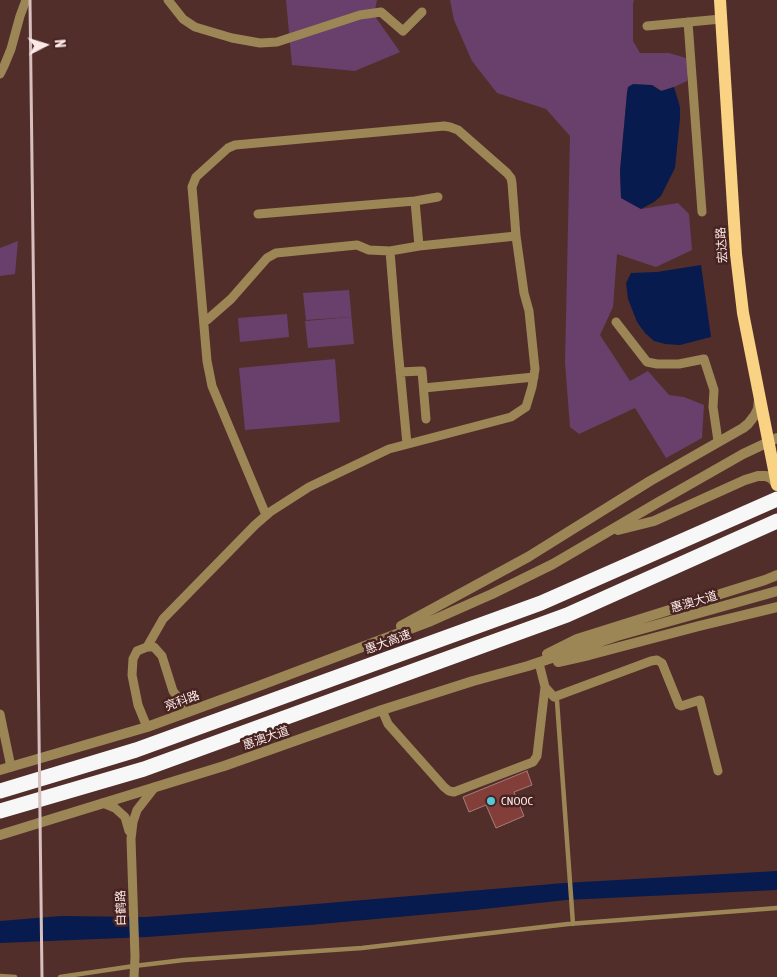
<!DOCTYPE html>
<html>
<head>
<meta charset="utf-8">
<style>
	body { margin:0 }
	#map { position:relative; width:777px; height:977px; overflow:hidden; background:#522e2b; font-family:"Asap Condensed",sans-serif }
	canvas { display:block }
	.north { position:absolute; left:20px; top:20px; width:50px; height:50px; -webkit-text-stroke:4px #472421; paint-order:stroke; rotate:85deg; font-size:14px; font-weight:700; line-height:20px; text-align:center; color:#fdeae8 }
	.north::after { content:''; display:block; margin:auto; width:18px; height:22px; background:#fdeae8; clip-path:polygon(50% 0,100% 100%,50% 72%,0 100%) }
</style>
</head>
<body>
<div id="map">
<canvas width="777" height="977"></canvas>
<div class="north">N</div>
</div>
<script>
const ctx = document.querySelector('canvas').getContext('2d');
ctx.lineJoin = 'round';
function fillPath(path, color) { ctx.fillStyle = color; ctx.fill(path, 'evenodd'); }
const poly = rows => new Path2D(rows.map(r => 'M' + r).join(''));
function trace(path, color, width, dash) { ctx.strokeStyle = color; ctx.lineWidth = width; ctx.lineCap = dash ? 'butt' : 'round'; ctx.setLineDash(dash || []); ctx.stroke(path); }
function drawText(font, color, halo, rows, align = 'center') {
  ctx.font = font + ' "Asap Condensed","Noto Sans SC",sans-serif'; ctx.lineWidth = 5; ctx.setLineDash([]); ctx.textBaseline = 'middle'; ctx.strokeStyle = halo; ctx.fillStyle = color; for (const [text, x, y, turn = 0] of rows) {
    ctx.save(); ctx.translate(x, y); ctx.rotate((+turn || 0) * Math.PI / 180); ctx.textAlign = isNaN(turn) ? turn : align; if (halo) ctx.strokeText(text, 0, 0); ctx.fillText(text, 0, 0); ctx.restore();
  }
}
const green = poly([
	[286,0,377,0,374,15,400,52,355,71,292,65],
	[450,0,634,0,633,4,633,41,640,53,669,53,686,58,689,68,687,81,674,87,662,91,652,85,628,87,627,93,620,171,621,198,641,209,678,203,689,214,692,250,656,267,617,254,613,307,600,335,630,381,648,371,669,395,684,397,704,405,702,438,666,458,635,408,579,434,570,427,565,363,570,136,546,109,497,93,472,61,454,20],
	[18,241,15,274,0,276,0,248],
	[349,290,354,344,308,348,305,321,351,317,306,320,303,293],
	[287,314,289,337,240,342,238,318],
	[335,359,340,422,245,430,239,368]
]);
const water = poly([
	[633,84,652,85,661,91,674,87,680,107,680,119,675,168,661,196,654,202,641,209,621,198,620,171,627,93,628,87],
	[701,265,711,337,680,345,665,344,654,341,645,333,637,322,628,299,626,283,631,273,657,272],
	[777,871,777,890,566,900,475,910,310,925,147,937,0,943,0,921,61,916,146,917,245,910,564,883]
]);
const building = poly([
	[527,771,532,785,514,792,524,816,496,828,486,805,469,812,463,797,527,771]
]);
const service = poly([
	[554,697,557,701,573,924],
	[0,976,15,977],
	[60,977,134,966,184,960,362,948,568,924,777,908]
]);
const minor = poly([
	[168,0,183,19,195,27,232,38,260,43,277,42,360,15,381,12,403,31,422,12],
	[688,22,702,212],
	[647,26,721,19],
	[0,74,4,66,11,49,20,16,26,0],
	[415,201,419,246],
	[258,214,415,201,438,197],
	[204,321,207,320,231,299,267,258,276,253,357,245,369,250,390,251],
	[616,322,647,362,657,364,679,364,704,359,714,390,713,407,718,441],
	[400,372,422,371,426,419],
	[424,388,534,377],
	[266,515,212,386,207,361,192,187,196,177,228,148,235,145,444,126,450,127,458,130,507,173,511,178,512,183,516,236],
	[147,647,163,619,255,525,270,512,309,487,389,449,511,417,526,407,532,387,535,369,529,311,524,293,516,236,419,246,390,251,397,338,407,444],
	[545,687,554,697,651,661,657,660,662,663,679,705,681,706,700,700,718,771],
	[382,710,388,724,444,787,449,791,454,792,533,762,537,756,545,687,539,663],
	[0,714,11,767],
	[147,727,138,705,132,675,133,659,137,651,147,647,154,647,162,656,173,691,189,712],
	[103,803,115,808,125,817,129,831],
	[134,977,135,957,131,839,133,822,137,810,155,787]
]);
const tertiary = poly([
	[618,530,654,521,745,480,758,476,766,476,771,478,777,485],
	[401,626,528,557,650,481,743,428,748,424,755,415,758,409,759,399],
	[547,654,577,639,765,580,777,575],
	[558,662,589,655,699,626,777,607],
	[0,770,147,727,256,687,431,621,492,594,553,564,657,503,743,454,777,438],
	[0,835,224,766,382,710,473,681,528,666,617,636,777,591]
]);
const primary = poly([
	[720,0,736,254,743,313,777,485]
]);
const motorway = poly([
	[0,791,136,750,541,603,777,499],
	[0,811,144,769,567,615,777,521]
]);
const rail = poly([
	[30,0,42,977]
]);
const markers = [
	[491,801,5,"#52cbd8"]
];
const streetNames = [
	["宏达路",722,245,-94],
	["惠澳大道",694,602,-16],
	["惠大高速",388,642,-20],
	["亮科路",182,701,-20],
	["惠澳大道",266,738,-19],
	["白鹤路",121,908,-91]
];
const poiNames = [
	["CNOOC",501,801]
];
fillPath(green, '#68406b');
fillPath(water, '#081b4e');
fillPath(building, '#843e3a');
trace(building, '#a67c78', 1);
trace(service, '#9d8656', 4.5);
trace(minor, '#9d8656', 9);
trace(tertiary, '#9d8656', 10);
trace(primary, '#f9d383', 12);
trace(motorway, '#f7f7f7', 15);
trace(rail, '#d6bfbd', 3);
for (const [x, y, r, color] of markers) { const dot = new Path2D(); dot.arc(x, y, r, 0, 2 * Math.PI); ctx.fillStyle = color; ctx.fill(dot); trace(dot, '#472421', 2); }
drawText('12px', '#fdeae8', '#472421', streetNames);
drawText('12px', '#fdeae8', '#472421', poiNames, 'left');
</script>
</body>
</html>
